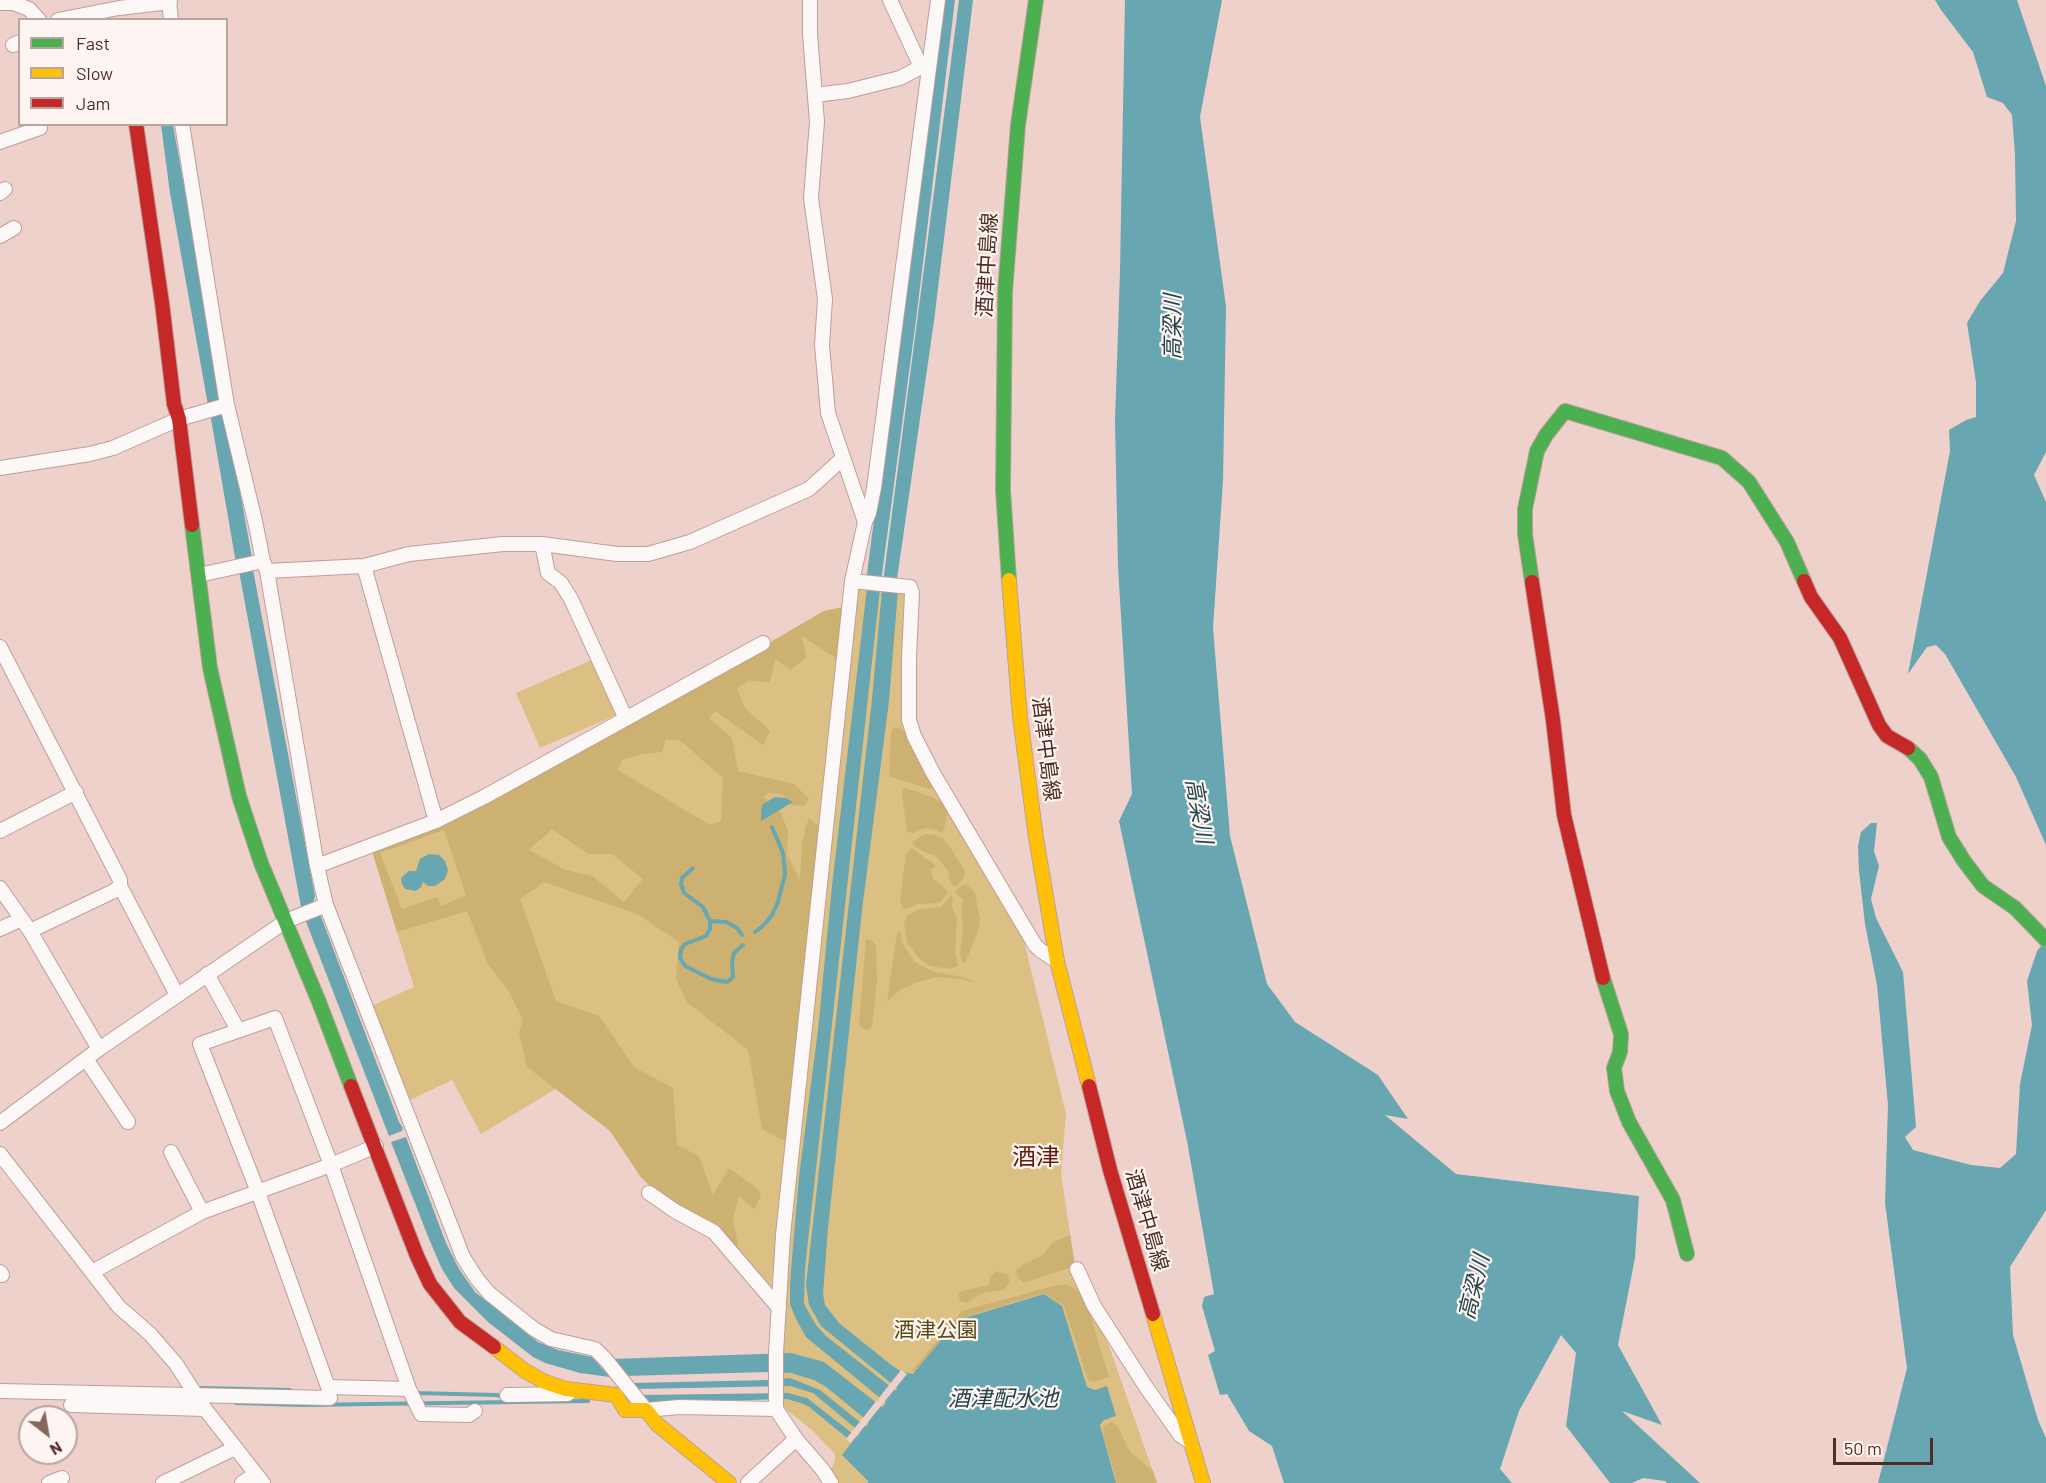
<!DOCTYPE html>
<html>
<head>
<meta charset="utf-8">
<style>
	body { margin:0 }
	#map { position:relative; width:2046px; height:1483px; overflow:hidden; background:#eed1ca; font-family:Barlow,sans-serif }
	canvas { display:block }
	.legend { position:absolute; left:18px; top:18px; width:210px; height:108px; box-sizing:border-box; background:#fef5f2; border:2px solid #b8a5a0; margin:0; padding:8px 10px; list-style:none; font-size:18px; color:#4f2d24 }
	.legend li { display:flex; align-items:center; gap:12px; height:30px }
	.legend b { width:30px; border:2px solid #b8a5a0 }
	.north { position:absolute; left:18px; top:1405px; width:60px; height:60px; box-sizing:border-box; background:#fef5f2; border:2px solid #b8a5a0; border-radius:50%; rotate:149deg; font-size:16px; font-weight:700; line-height:24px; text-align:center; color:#4f2d24 }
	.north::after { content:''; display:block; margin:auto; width:21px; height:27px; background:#87665e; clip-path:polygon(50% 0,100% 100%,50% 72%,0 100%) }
	.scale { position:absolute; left:1833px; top:1438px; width:100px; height:27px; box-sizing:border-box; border:3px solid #4f2d24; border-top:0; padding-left:8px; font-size:18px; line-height:21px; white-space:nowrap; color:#4f2d24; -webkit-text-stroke:4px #fef5f2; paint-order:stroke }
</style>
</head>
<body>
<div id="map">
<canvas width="2046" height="1483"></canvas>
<ul class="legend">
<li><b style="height:8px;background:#4caf50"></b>Fast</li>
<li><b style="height:8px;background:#ffc107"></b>Slow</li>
<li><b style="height:8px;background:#c62828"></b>Jam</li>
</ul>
<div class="north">N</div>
<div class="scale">50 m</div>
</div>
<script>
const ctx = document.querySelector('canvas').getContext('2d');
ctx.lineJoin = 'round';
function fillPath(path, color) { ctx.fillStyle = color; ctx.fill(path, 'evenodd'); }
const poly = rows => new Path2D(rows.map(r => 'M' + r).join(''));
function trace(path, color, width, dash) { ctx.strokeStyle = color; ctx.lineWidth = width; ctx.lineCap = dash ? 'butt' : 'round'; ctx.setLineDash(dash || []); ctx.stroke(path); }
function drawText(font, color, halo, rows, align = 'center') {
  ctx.font = font + ' Barlow,"Noto Sans JP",sans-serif'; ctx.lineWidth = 4.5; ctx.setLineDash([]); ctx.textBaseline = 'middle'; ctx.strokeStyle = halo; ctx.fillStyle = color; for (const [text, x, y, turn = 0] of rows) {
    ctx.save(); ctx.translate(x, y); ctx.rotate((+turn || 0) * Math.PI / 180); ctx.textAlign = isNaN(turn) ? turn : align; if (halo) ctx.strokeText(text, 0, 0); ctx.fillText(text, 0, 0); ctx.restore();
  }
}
const green = poly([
	[856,587,906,591,905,720,1022,933,1066,1114,1061,1174,1075,1266,1102,1326,1157,1483,836,1483,830,1473,835,1460,835,1454,813,1431,787,1410,781,1403,788,1245],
	[843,607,784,1176,771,1287,767,1286,718,1227,651,1187,640,1176,621,1146,572,1079,481,1134,452,1080,406,1102,369,1007,414,987,372,851,743,658,824,611],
	[592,660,616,715,540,748,516,693]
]);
const forest = poly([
	[843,607,839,660,802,636,806,657,791,670,775,659,770,683,749,680,737,689,745,708,770,731,763,745,715,711,709,718,732,738,738,771,794,784,809,799,804,806,792,805,782,794,769,793,763,797,781,813,788,831,787,855,800,880,802,844,806,826,809,818,822,829,787,1142,762,1129,748,1050,687,1002,676,979,679,942,637,914,544,882,520,899,556,1001,599,1016,634,1067,673,1088,677,1145,699,1156,713,1195,729,1168,758,1189,761,1196,754,1209,739,1196,733,1219,739,1251,718,1227,663,1197,651,1187,640,1176,610,1131,527,1067,519,1032,523,1020,508,990,488,964,467,911,397,932,372,851,743,658,824,611],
	[666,739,681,741,723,778,721,821,710,825,618,770,622,760,641,754,662,752],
	[552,829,588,854,612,854,643,879,624,902,592,876,566,870,529,850],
	[444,830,466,895,441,906,437,897,402,909,380,853],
	[893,727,901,729,906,733,933,786,932,788,929,789,889,776,891,733],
	[906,788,931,797,941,802,948,811,943,833,933,829,925,828,913,833,907,832,902,794,902,789],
	[925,834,936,835,943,839,950,847,963,868,965,871,963,879,955,887,950,882,948,871,937,857,917,848,912,842],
	[912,848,936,866,931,870,933,879,945,888,948,893,939,903,917,904,906,909,902,907,900,900,906,854],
	[965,884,970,887,975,893,980,919,978,931,965,963,963,963,960,954,963,927,961,912,963,899,959,897,955,891],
	[951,895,953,898,952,907,957,919,955,952,958,966,949,969,930,966,918,957,907,942,904,923,908,915,919,909,941,907],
	[900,930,902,943,914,961,921,966,935,972,963,977,976,983,961,979,937,977,918,982,900,990,887,1002,897,933],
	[866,939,872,940,876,945,877,981,872,1027,867,1030,862,1028,859,1024],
	[1070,1235,1075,1266,1024,1283,1019,1279,1015,1272,1021,1266,1044,1254,1052,1243],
	[996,1271,1008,1275,1010,1282,1003,1290,983,1293,966,1303,960,1301,958,1292,989,1285,990,1277],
	[1057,1285,1068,1285,1078,1291,1086,1301,1109,1377,1093,1382,1088,1380,1064,1306,1044,1293,958,1319,917,1370,911,1372,962,1311],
	[1111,1422,1118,1427,1130,1452,1153,1471,1157,1483,1117,1483,1103,1432,1104,1426]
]);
const water = poly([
	[941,0,955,0,916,320,880,589,805,1268,804,1304,816,1325,826,1336,896,1391,897,1388,821,1326,809,1305,806,1285,872,699,882,590,949,77,959,0,973,0,934,321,897,579,898,590,889,701,862,910,828,1228,823,1294,825,1305,839,1323,890,1364,900,1371,913,1374,958,1320,1044,1294,1062,1306,1087,1387,1095,1390,1107,1386,1116,1416,1104,1420,1100,1425,1116,1483,868,1483,868,1481,842,1455,852,1442,808,1406,801,1403,787,1399,648,1403,642,1395,788,1393,807,1398,857,1437,860,1432,813,1393,790,1386,637,1389,632,1383,768,1380,790,1378,820,1390,866,1427,869,1422,825,1386,814,1380,791,1373,768,1372,625,1376,611,1359,791,1353,824,1362,882,1407,886,1403,806,1337,795,1317,790,1304,790,1283,799,1177,818,1030,832,886,867,588,867,574],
	[1125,0,1222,0,1200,117,1226,307,1223,480,1213,628,1230,836,1267,984,1295,1022,1378,1075,1408,1119,1385,1115,1456,1174,1639,1196,1635,1258,1618,1345,1662,1425,1622,1411,1700,1483,1667,1483,1665,1481,1643,1478,1632,1483,1610,1483,1566,1426,1576,1353,1561,1335,1519,1411,1500,1469,1512,1483,1284,1483,1272,1446,1249,1431,1227,1394,1220,1395,1208,1355,1215,1351,1202,1306,1204,1297,1214,1294,1187,1141,1119,821,1132,794,1118,567,1115,421,1120,271],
	[1935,0,2017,0,2046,86,2046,452,2034,475,2046,502,2046,845,2016,777,1945,654,1936,645,1927,647,1908,674,1950,451,1949,430,1966,420,1976,417,1976,382,1967,323,1980,301,2003,273,2016,221,2015,155,2012,115,2003,103,1987,97,1973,52,1941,10],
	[161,125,173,125,222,397,219,402,208,405,170,193],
	[220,411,226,414,252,558,236,563,210,413],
	[251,568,253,570,315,896,313,904,301,907,239,571],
	[775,797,785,798,793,802,761,821,761,810,763,804],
	[1871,823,1877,823,1874,851,1879,866,1871,899,1876,918,1903,972,1916,1127,1905,1137,1913,1150,1971,1165,2000,1168,2016,1154,2020,1084,2032,1025,2027,981,2037,951,2046,940,2046,1210,2010,1267,2013,1335,2038,1420,2046,1438,2046,1483,1878,1483,1907,1368,1885,1203,1888,1105,1877,985,1865,924,1859,871,1858,846,1861,832],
	[429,854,439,855,445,861,448,870,445,879,435,886,428,886,423,882,421,887,416,891,405,889,402,884,401,878,409,871,416,871,420,859],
	[320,914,399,1122,403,1128,402,1131,389,1136,305,919],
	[406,1137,446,1243,459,1269,475,1292,538,1342,558,1350,592,1357,610,1377,580,1373,545,1363,533,1357,488,1322,454,1288,442,1269,429,1239,391,1142]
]);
const pier = poly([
	[901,1370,907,1374,851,1443,846,1439,853,1430,856,1433,853,1430,862,1419,866,1422,862,1419,877,1400,881,1403,878,1399]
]);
const stream = poly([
	[693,868,682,878,681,884,684,893,703,907,710,921,726,922,737,928,742,935],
	[710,921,710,929,706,936,685,944,681,950,680,958,685,966,711,979,727,982,733,977,732,961,734,953,743,945],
	[755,932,764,925,772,915,778,902,785,874,783,853,772,827],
	[201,1388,290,1390],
	[414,1393,496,1395,506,1397],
	[236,1403,301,1405,588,1401]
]);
const street = poly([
	[169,0,171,20],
	[810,0,810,34,817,122,811,198,825,299,822,345,828,413,865,522],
	[890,0,921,67],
	[0,3,13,3,29,9,39,20],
	[58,20,119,8,170,2],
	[13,45,20,42],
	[815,95,848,91,900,78,921,67,929,69],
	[182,124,227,405,255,521,263,561,267,571,317,866,326,905,463,1257,477,1279,490,1294,534,1329,551,1339,595,1349,606,1360,646,1410,679,1407,776,1409],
	[0,142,40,128],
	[0,193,5,189],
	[0,236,14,228],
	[0,468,90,454,113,448,179,419,227,405],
	[542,544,548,573,561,583,571,599,626,719],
	[364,566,436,821],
	[267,571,364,566,409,554,503,544,542,544,617,554,648,554,690,542,809,489,842,459],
	[199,575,263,561],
	[852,581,910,587,912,593,909,658,909,720,914,736,933,773,1035,945,1040,950,1057,961],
	[0,647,120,880,120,886,114,891,30,931],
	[0,831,76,792],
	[317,866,436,821,484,797,763,643],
	[120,886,177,995],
	[0,888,30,931,99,1049],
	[0,929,22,919],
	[207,974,238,1030],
	[275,1018,331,1165,409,1389,328,1387,258,1192,200,1044,275,1018],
	[86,1059,128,1122],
	[0,1123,99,1049,286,921,326,905],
	[171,1152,202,1212],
	[0,1154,119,1307,150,1334,176,1364,205,1409,263,1483],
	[649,1193,675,1211,714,1232,779,1308],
	[1077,1269,1094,1306,1146,1387,1180,1435,1190,1442],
	[0,1272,2,1275],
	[92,1272,202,1212,331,1165,376,1146],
	[409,1389,421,1414,469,1415,475,1411],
	[0,1391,330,1398,328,1387],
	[507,1395,568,1394],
	[71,1405,205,1409],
	[49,1483,62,1478],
	[163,1483,235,1448],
	[242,1483,256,1474],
	[748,1483,796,1439],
	[831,1483,822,1469,796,1439,776,1409,776,1353,783,1235,852,581,865,522,869,513,874,488,938,0]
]);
const fast = poly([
	[192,525,210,668,239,796,261,863,319,1002,351,1086],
	[1009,580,1003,490,1005,292,1018,125,1036,0],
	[1532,582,1525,534,1525,509,1537,451,1546,435,1565,411,1722,458,1749,482,1787,542,1804,581],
	[1908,748,1920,759,1931,777,1949,837,1964,861,1983,886,2015,908,2046,940],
	[1603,978,1621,1034,1620,1052,1614,1068,1617,1091,1629,1122,1673,1200,1687,1254]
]);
const slow = poly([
	[1009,580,1020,717,1036,838,1057,961,1089,1086],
	[1153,1314,1203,1483],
	[494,1347,525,1371,545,1382,566,1389,616,1395,625,1410,646,1410,657,1424,729,1483]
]);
const jam = poly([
	[136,124,162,303,174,404,179,419,192,525],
	[1804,581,1811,597,1840,638,1879,725,1887,736,1908,748],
	[1532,582,1553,720,1564,815,1603,978],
	[351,1086,417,1256,430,1284,460,1322,494,1347],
	[1089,1086,1110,1170,1153,1314]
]);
const streetNames = [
	["酒津中島線",987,265,-87],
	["酒津中島線",1046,749,83],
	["酒津中島線",1147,1220,74]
];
const parkNames = [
	["酒津公園",936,1330]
];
const waterNames = [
	["高梁川",1173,327,-90],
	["高梁川",1199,811,80],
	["高梁川",1474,1287,-76],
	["酒津配水池",1003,1399]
];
const quarterNames = [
	["酒津",1036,1157]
];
fillPath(green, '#dcbf82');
fillPath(forest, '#cdb171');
fillPath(water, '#68a6b2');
fillPath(pier, '#eed1ca');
trace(stream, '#68a6b2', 4);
trace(street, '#bba099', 16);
trace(fast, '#bba099', 16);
trace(slow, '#bba099', 16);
trace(jam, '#bba099', 16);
trace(street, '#fcf8f7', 14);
trace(fast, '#4caf50', 14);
trace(slow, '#ffc107', 14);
trace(jam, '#c62828', 14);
drawText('21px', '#4f2d24', '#fef5f2', streetNames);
drawText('21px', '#5a4b13', '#fef5f2', parkNames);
drawText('italic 22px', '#25434a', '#fef5f2', waterNames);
drawText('24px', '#631b0b', '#fef5f2', quarterNames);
</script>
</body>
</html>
